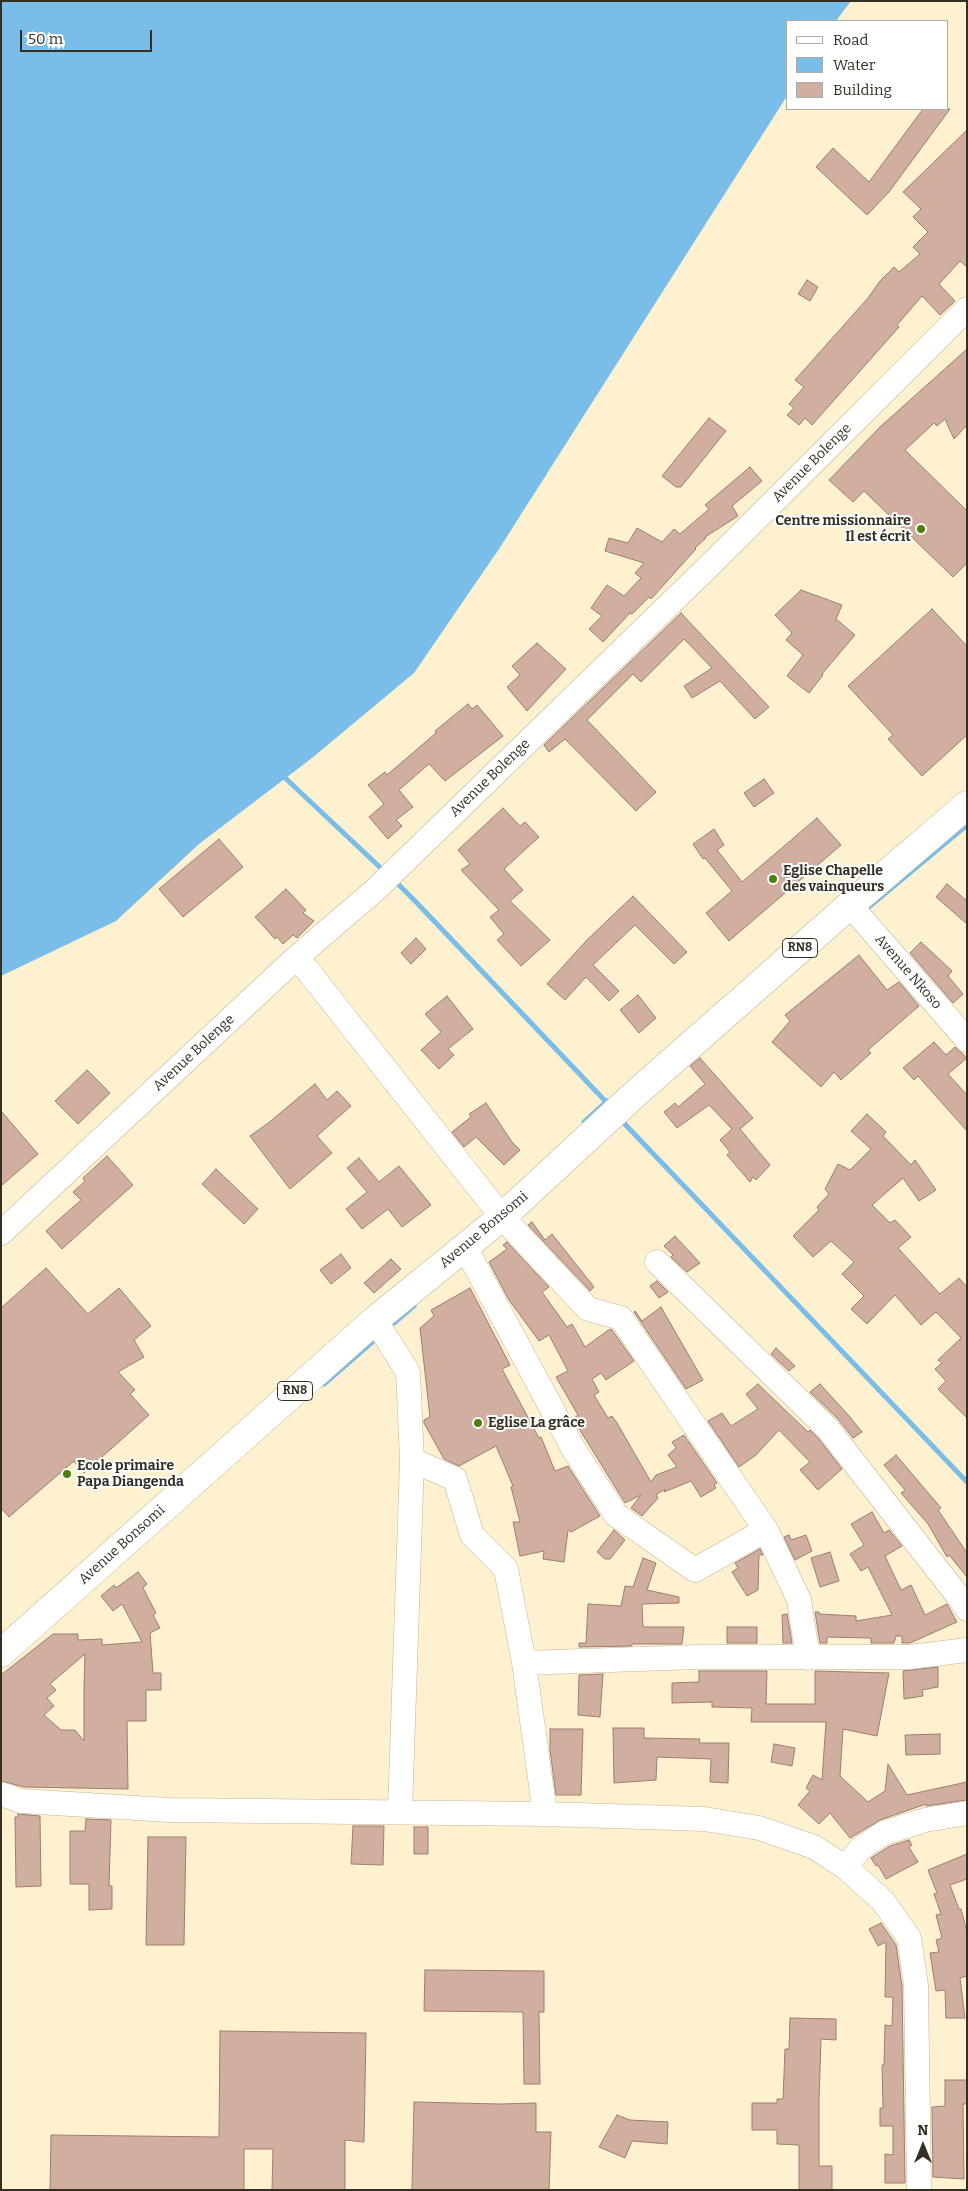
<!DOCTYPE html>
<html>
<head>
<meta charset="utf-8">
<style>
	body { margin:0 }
	#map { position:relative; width:968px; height:2191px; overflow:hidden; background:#fef1d0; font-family:Bitter,serif }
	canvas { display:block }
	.frame { position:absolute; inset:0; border:2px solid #342f23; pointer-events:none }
	.legend { position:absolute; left:786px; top:20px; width:162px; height:90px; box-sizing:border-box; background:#fff; border:1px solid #aeaca7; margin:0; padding:6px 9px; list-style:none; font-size:15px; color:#342f23 }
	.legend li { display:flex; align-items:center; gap:10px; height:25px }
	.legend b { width:25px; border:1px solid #aeaca7 }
	.north { position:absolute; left:898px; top:2121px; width:50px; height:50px; -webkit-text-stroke:4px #fff; paint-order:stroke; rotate:0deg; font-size:14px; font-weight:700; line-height:20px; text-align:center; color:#342f23 }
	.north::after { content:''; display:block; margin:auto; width:18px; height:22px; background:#342f23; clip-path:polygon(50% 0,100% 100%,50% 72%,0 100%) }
	.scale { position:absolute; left:20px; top:30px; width:132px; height:22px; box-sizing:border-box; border:2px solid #342f23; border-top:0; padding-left:6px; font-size:15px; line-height:18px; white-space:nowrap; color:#342f23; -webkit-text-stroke:4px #fff; paint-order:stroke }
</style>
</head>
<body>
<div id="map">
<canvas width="968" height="2191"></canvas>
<div class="frame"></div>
<ul class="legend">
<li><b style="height:6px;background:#fff"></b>Road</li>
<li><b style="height:14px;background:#7abde9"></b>Water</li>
<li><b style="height:14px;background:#d0aea0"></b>Building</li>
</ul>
<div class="north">N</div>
<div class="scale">50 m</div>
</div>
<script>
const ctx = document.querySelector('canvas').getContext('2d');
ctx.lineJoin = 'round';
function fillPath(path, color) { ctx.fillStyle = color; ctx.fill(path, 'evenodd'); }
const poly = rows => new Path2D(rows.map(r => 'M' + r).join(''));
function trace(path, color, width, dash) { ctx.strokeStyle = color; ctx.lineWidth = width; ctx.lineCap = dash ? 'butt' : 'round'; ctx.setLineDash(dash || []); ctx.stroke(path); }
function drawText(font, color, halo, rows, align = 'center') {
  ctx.font = font + ' Bitter,serif'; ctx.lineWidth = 4; ctx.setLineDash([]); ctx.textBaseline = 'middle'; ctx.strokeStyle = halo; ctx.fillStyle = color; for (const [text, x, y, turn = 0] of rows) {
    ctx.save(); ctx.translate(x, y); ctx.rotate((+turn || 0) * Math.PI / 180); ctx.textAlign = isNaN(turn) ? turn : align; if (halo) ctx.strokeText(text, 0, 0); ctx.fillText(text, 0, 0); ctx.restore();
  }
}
const water = poly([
	[1,1,851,1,836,21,787,21,787,96,499,549,414,673,312,758,199,844,116,921,1,976]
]);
const stream = poly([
	[282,775,385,872],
	[395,881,416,902,610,1106],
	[864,911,967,825],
	[620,1119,967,1482],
	[584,1122,607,1101],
	[388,1328,414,1306],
	[324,1384,378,1337]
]);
const building = poly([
	[923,109,950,109,889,192,867,215,816,167,833,148,869,182,923,109],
	[967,130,967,267,960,261,939,284,955,301,940,315,922,296,897,325,899,327,812,425,805,418,799,425,787,415,794,408,789,404,804,387,795,380,868,298,880,281,894,267,899,272,920,254,913,247,928,232,913,217,921,209,903,192,967,130],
	[807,280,818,287,810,301,798,294,807,280],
	[967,349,967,425,954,439,945,419,937,426,934,423,905,450,967,511,967,563,953,577,864,491,853,502,829,480,880,427,967,349],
	[709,418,726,431,681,487,676,487,662,476,709,418],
	[750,467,762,481,732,506,738,516,705,537,706,538,695,548,696,549,651,599,649,597,632,614,630,613,603,642,589,629,602,616,591,608,607,585,624,596,641,578,635,573,644,563,605,551,609,538,628,543,637,528,662,542,674,529,680,534,709,509,705,505,750,467],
	[801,590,842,605,836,619,855,635,822,674,823,675,809,693,787,676,803,655,786,640,792,633,775,615,801,590],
	[932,609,967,646,967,735,922,776,888,739,893,735,848,686,932,609],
	[681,613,769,707,755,719,720,681,692,698,684,686,712,668,684,639,641,682,633,674,587,720,656,792,636,811,565,739,549,752,544,745,681,613],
	[537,643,566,669,527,711,507,687,520,675,512,666,537,643],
	[468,704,472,709,477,705,503,736,445,781,429,764,399,790,413,807,396,820,402,826,388,839,369,817,384,804,368,785,385,772,387,775,436,733,435,731,468,704],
	[764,779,774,793,754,807,744,793,764,779],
	[503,808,520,826,525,822,539,837,504,869,523,890,510,901,550,940,521,966,497,940,504,934,490,917,499,910,461,870,470,864,458,850,503,808],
	[817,818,841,845,729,941,706,913,732,891,705,858,703,859,693,844,714,829,724,845,717,850,742,882,817,818],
	[219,839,243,867,183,917,159,889,219,839],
	[947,884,967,901,967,924,936,897,947,884],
	[286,889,306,910,303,913,314,921,297,938,293,935,283,944,277,937,275,939,255,917,286,889],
	[633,896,687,952,674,964,635,925,593,965,619,991,609,1001,586,977,565,1000,547,984,586,941,633,896],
	[416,938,426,949,411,964,401,953,416,938],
	[921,942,952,971,948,976,963,994,953,1003,910,953,921,942],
	[859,955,887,990,899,982,919,1006,868,1050,871,1053,841,1080,834,1072,821,1087,772,1042,790,1021,785,1015,859,955],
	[638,995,656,1018,639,1033,620,1010,638,995],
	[447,996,473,1029,448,1049,454,1055,439,1069,421,1050,441,1032,425,1014,447,996],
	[934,1042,946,1055,955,1047,967,1058,948,1074,967,1095,967,1131,918,1076,914,1080,903,1068,934,1042],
	[700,1058,753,1118,740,1129,770,1165,756,1180,753,1177,750,1182,727,1155,730,1152,720,1140,732,1129,709,1105,677,1128,664,1112,675,1103,678,1107,705,1084,690,1066,700,1058],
	[87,1070,110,1093,78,1124,55,1101,87,1070],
	[315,1084,327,1100,337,1091,351,1106,317,1136,332,1153,290,1189,250,1136,267,1124,315,1084],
	[486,1103,512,1142,520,1150,504,1165,476,1137,464,1147,452,1132,471,1117,469,1114,486,1103],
	[1,1111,38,1154,1,1186,1,1111],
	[867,1114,886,1132,883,1136,911,1165,915,1160,936,1190,919,1201,903,1178,872,1205,890,1223,895,1220,911,1237,898,1248,940,1294,959,1278,967,1287,967,1418,938,1389,946,1381,935,1369,942,1363,938,1360,961,1338,936,1312,921,1325,895,1295,867,1324,851,1309,864,1296,842,1274,854,1262,831,1241,813,1257,793,1236,819,1210,817,1207,829,1194,825,1189,838,1164,850,1170,871,1149,851,1131,867,1114],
	[107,1156,133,1185,62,1249,46,1231,81,1200,73,1192,85,1181,83,1178,107,1156],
	[359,1158,379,1182,399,1166,431,1205,402,1227,388,1209,362,1229,346,1209,367,1192,347,1168,359,1158],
	[216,1169,258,1209,244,1224,202,1184,216,1169],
	[532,1222,545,1240,552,1234,594,1287,590,1291,528,1225,532,1222],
	[675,1236,700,1263,687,1272,671,1257,673,1255,664,1246,675,1236],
	[507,1242,549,1287,542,1292,567,1327,572,1324,585,1347,610,1329,612,1330,634,1361,606,1380,601,1373,592,1379,599,1392,594,1395,608,1418,612,1416,617,1423,651,1482,656,1475,677,1467,668,1455,676,1448,672,1442,684,1435,717,1483,714,1485,716,1488,701,1497,691,1481,664,1492,665,1489,656,1495,658,1498,642,1516,631,1508,641,1495,625,1503,573,1419,578,1415,556,1377,568,1371,549,1335,539,1341,509,1300,489,1262,507,1249,503,1245,507,1242],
	[341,1254,351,1268,331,1284,320,1270,341,1254],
	[391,1259,401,1269,374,1293,364,1283,391,1259],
	[46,1268,88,1314,119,1288,151,1326,134,1340,144,1357,118,1372,135,1390,130,1394,149,1415,84,1473,74,1461,9,1517,1,1508,1,1308,46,1268],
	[657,1281,668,1292,659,1298,650,1286,657,1281],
	[470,1288,510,1365,502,1369,539,1438,541,1437,555,1471,568,1466,600,1516,571,1532,568,1530,564,1562,543,1559,544,1551,520,1556,513,1522,520,1522,511,1487,513,1486,496,1446,459,1466,444,1459,424,1423,424,1420,430,1417,420,1328,434,1316,431,1310,470,1288],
	[661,1307,703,1380,686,1389,634,1312,635,1311,642,1321,661,1307],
	[776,1348,795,1366,789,1371,771,1354,776,1348],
	[758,1384,808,1432,810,1430,818,1438,842,1469,818,1490,800,1470,810,1462,779,1430,756,1455,739,1467,708,1421,722,1413,731,1426,758,1409,746,1394,758,1384],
	[820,1384,849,1416,862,1432,853,1438,838,1419,810,1392,820,1384],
	[896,1455,941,1508,938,1510,967,1553,967,1577,949,1555,947,1557,928,1524,901,1493,905,1490,884,1465,896,1455],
	[872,1512,884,1533,889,1530,902,1546,885,1556,901,1590,911,1585,925,1615,947,1604,957,1622,910,1643,902,1643,902,1636,896,1636,894,1643,871,1643,871,1638,827,1637,827,1643,820,1643,815,1612,819,1612,819,1614,856,1616,856,1621,892,1615,868,1567,861,1571,850,1554,864,1545,851,1524,872,1512],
	[614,1530,625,1540,610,1559,605,1559,597,1552,614,1530],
	[789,1535,791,1540,806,1535,812,1551,795,1560,784,1537,789,1535],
	[760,1549,763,1555,759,1555,758,1590,747,1596,732,1572,738,1568,735,1563,760,1549],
	[830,1552,839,1581,820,1587,811,1558,830,1552],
	[643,1558,656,1563,647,1590,679,1597,679,1603,642,1604,643,1627,684,1627,682,1644,632,1644,632,1646,579,1647,579,1643,586,1643,588,1604,621,1606,625,1586,633,1587,643,1558],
	[138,1572,147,1584,143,1588,156,1613,153,1615,160,1628,150,1633,153,1673,161,1673,161,1690,146,1690,146,1721,127,1721,128,1789,24,1787,1,1781,1,1675,53,1634,78,1634,78,1640,102,1639,102,1645,142,1642,122,1604,113,1611,101,1596,114,1585,116,1588,138,1572],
	[85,1654,84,1687,84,1741,75,1730,61,1730,44,1715,54,1706,47,1698,56,1690,50,1684,85,1654],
	[787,1614,792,1643,783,1643,782,1615,787,1614],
	[727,1627,757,1627,757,1643,727,1643,727,1627],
	[938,1667,938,1687,922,1690,923,1696,904,1699,903,1671,938,1667],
	[699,1671,767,1671,766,1704,815,1704,815,1671,889,1673,877,1736,843,1729,840,1776,868,1802,885,1791,888,1764,907,1795,967,1782,967,1800,926,1806,926,1804,880,1820,850,1838,830,1813,819,1824,798,1805,810,1791,806,1788,813,1775,822,1780,826,1722,751,1722,752,1708,712,1707,712,1702,672,1703,672,1683,699,1682,699,1671],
	[603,1674,600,1717,578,1715,579,1675,603,1674],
	[613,1728,644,1728,644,1738,700,1739,699,1743,729,1743,728,1783,710,1782,711,1759,657,1757,656,1780,614,1783,613,1728],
	[550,1729,583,1729,581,1795,556,1795,550,1750,550,1729],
	[940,1734,940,1754,906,1755,905,1735,940,1734],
	[774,1744,795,1748,792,1766,771,1762,774,1744],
	[18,1814,40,1816,41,1886,16,1887,15,1817,18,1817,18,1814],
	[86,1819,111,1820,109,1886,112,1886,112,1909,89,1910,89,1884,70,1884,70,1831,85,1831,86,1819],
	[353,1826,384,1826,383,1865,351,1864,353,1826],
	[414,1827,428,1827,428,1854,414,1854,414,1827],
	[148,1837,186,1837,184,1945,146,1945,148,1837],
	[909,1840,912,1845,909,1847,918,1862,886,1879,878,1865,876,1866,871,1858,890,1846,909,1840],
	[967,1854,967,1879,950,1885,959,1909,961,1909,967,1932,967,1976,960,1978,965,2018,946,2018,945,1990,936,1991,930,1953,939,1952,936,1940,942,1938,936,1915,941,1914,934,1894,937,1893,928,1870,967,1854],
	[881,1923,896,1945,902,1986,905,2183,885,2183,885,2154,893,2155,893,2126,880,2126,880,2108,883,2108,882,2065,884,2065,885,2025,892,2026,893,1997,885,1997,886,1942,878,1946,869,1929,881,1923],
	[425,1970,544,1971,544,2012,539,2012,540,2084,524,2084,523,2012,424,2011,425,1970],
	[790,2018,836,2019,836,2040,821,2039,819,2100,819,2166,832,2166,832,2190,799,2190,799,2145,777,2144,777,2130,752,2130,752,2103,777,2103,777,2099,783,2099,785,2049,789,2049,790,2018],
	[220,2031,366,2033,364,2142,345,2140,345,2190,272,2190,273,2149,244,2149,244,2190,50,2190,51,2135,219,2137,220,2031],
	[945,2080,967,2080,967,2104,963,2104,964,2179,933,2177,932,2107,945,2106,945,2080],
	[414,2102,500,2104,536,2103,536,2132,551,2132,549,2190,412,2190,414,2102],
	[617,2115,630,2120,668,2122,667,2144,632,2141,625,2158,599,2147,617,2115]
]);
const minor = poly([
	[850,905,967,1040],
	[297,957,502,1217,588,1309,621,1318,766,1530,799,1600,808,1658],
	[1,1233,297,957,374,891,711,564,967,309],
	[465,1247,573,1448,616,1515,695,1570,766,1530],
	[657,1262,828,1429,958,1596,967,1609],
	[375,1320,408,1372,412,1460,400,1811],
	[412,1460,455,1479,472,1535,506,1569,524,1663,545,1814],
	[524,1663,697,1657,910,1657,967,1650],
	[1,1794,21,1801,169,1810,545,1814,704,1819,759,1828,814,1847,845,1867,883,1901,909,1938,916,1985,919,2190],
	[845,1867,861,1848,884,1833,925,1820,967,1813]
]);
const major = poly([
	[1,1653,375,1320,502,1217,635,1094,850,905,967,805]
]);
const markers = [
	[921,529,5,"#4f800f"],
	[773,879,5,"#4f800f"],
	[478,1423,5,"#4f800f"],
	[67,1474,5,"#4f800f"]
];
const shields = [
	[800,948,35],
	[295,1391,35]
];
const shieldNames = [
	["RN8",800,948],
	["RN8",295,1391]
];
const streetNames = [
	["Avenue Bolenge",812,463,-45],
	["Avenue Bolenge",490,778,-44],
	["Avenue Nkoso",908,972,49],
	["Avenue Bolenge",194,1053,-43],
	["Avenue Bonsomi",484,1230,-40],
	["Avenue Bonsomi",122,1545,-42]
];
const poiNames = [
	["Centre missionnaire",911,521,"right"],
	["Il est écrit",911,537,"right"],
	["Eglise Chapelle",783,871],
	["des vainqueurs",783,887],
	["Eglise La grâce",488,1423],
	["Ecole primaire",77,1466],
	["Papa Diangenda",77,1482]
];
fillPath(water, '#7abde9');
trace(stream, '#7abde9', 5);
fillPath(building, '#d0aea0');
trace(building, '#9d7d70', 1);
trace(minor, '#c2b596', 25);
trace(major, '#c2b596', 29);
trace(minor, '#fff', 24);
trace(major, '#fff', 28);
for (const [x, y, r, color] of markers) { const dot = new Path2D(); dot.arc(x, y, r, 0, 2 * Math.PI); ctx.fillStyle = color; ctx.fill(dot); trace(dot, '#fff', 2); }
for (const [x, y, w] of shields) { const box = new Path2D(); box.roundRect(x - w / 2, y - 9.5, w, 19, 4); ctx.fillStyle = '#fff'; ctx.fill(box); trace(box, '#342f23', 1); }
drawText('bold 12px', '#342f23', null, shieldNames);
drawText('14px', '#342f23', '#fff', streetNames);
drawText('bold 14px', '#342f23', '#fff', poiNames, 'left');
</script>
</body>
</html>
